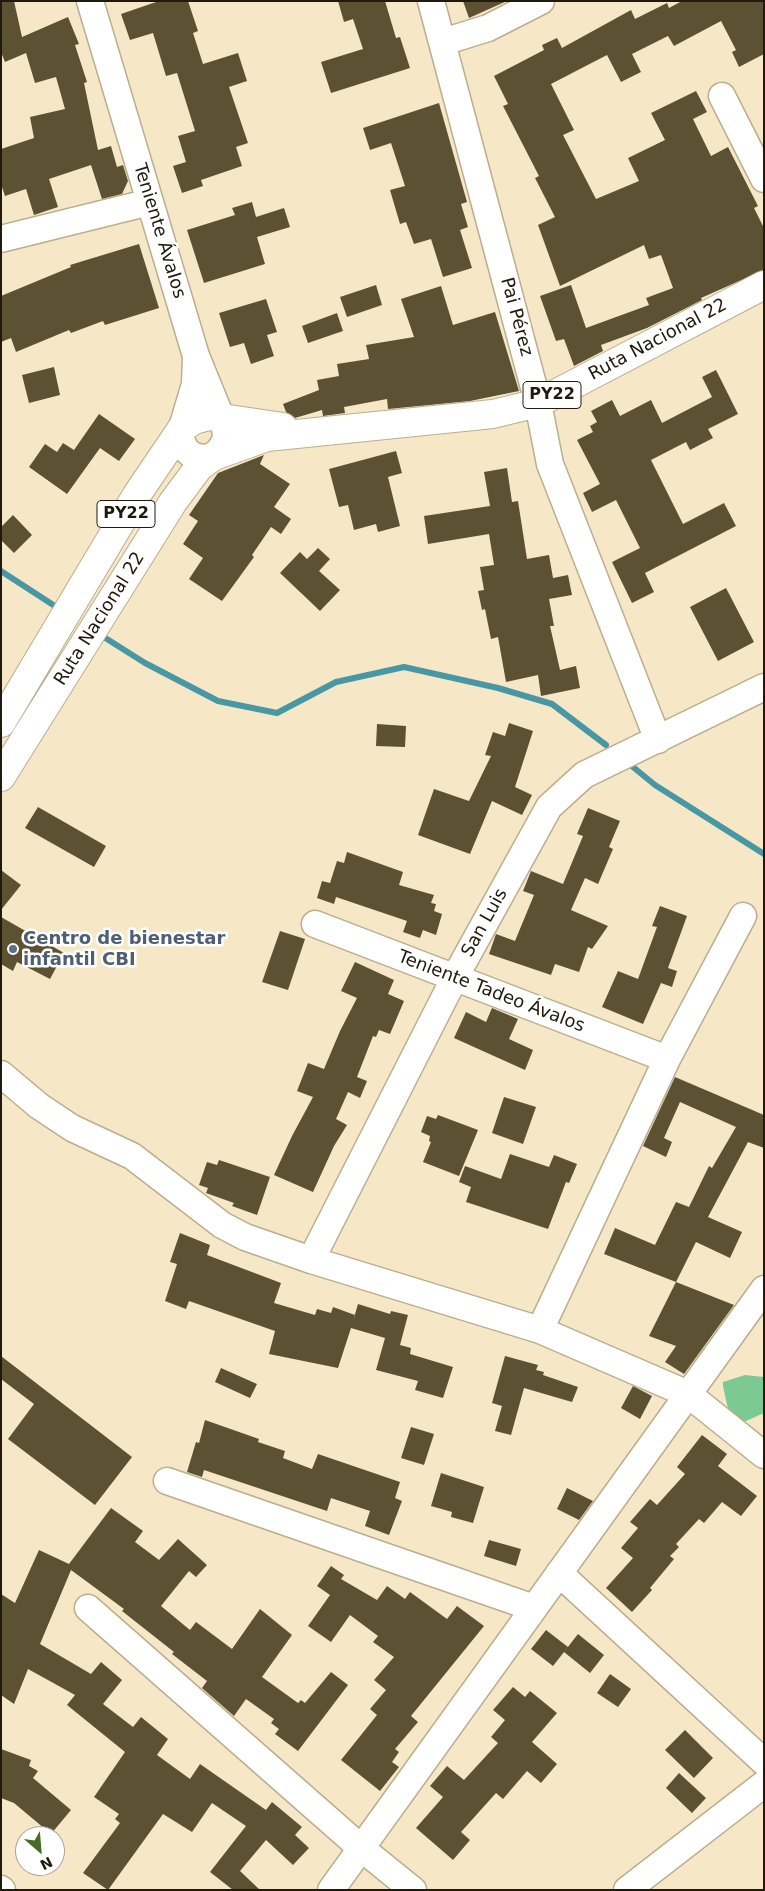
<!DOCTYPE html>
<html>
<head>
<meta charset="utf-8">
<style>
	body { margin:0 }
	#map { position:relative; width:765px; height:1891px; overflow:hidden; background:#f6e8c7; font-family:"DejaVu Sans",sans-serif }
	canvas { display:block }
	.frame { position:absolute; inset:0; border:2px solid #201a0e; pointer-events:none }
	.north { position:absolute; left:15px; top:1826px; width:50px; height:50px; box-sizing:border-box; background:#fff; border:1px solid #a6a39f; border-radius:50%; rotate:153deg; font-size:14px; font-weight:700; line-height:20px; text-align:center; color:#201a0e }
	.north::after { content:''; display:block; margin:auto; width:18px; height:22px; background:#466d28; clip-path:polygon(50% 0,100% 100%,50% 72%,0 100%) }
</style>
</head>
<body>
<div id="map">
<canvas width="765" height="1891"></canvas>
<div class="frame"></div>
<div class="north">N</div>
</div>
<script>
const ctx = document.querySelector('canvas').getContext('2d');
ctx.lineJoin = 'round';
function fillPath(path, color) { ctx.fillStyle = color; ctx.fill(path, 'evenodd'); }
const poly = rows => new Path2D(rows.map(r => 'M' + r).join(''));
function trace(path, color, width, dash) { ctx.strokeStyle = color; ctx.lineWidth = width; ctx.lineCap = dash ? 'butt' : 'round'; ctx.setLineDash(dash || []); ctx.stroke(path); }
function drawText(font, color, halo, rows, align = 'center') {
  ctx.font = font + ' "DejaVu Sans",sans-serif'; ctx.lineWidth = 5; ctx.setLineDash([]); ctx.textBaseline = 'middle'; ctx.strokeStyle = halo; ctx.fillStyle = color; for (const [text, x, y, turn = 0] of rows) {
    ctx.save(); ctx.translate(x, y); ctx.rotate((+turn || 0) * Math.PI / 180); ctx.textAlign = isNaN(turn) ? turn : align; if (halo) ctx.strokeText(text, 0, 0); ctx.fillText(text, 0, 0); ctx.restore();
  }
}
const forest = poly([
	[745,1375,764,1377,764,1413,746,1421,741,1421,728,1409,723,1386,723,1382]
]);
const stream = poly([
	[1,571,61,610],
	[99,634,145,663,218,701,277,713,336,682,404,667,498,688,552,704,606,745],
	[633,767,655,785,764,854]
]);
const building = poly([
	[1,1,14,1,22,37,68,17,79,44,75,45,87,82,84,83,98,150,111,146,117,167,123,165,128,181,122,194,102,199,91,165,49,179,58,207,34,215,26,189,5,196,1,184,1,149,34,138,30,117,65,109,56,77,35,83,26,53,5,62,1,52],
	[159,1,188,1,198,31,193,33,203,64,238,53,247,81,229,87,248,143,236,147,242,166,201,180,203,186,182,193,173,166,186,162,178,136,195,131,177,73,166,76,153,33,130,40,121,14],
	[338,1,385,1,396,38,400,37,410,68,331,93,321,62,363,49,353,19,344,22],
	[463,1,507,1,469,18],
	[682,1,764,1,764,54,739,67,732,52,736,50,721,21,674,46,668,36,632,54,641,72,621,82,607,55,551,84,574,130,563,135,596,199,639,181,628,158,665,140,651,113,696,91,707,112,693,119,711,156,728,147,758,206,754,208,764,228,764,270,701,298,702,300,647,328,601,345,603,351,574,366,564,339,556,341,540,296,571,285,586,328,649,305,646,298,673,288,661,255,649,259,644,245,560,286,538,225,555,217,535,178,539,176,503,106,508,104,494,76,544,50,542,45,557,38,562,48,631,10,635,19,667,3,669,8],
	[439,103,467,202,461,204,468,227,460,230,472,268,443,277,431,239,414,244,406,222,400,224,390,190,405,186,391,143,370,150,363,128],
	[252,202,256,217,284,208,290,227,257,237,265,264,204,283,187,230,235,215,232,208],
	[139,244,159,308,105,325,103,321,71,333,69,330,16,352,11,338,1,342,1,296,71,267,70,265],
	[376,285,382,305,347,317,340,297],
	[441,286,453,325,495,312,519,391,470,401,388,409,387,399,344,407,345,413,323,416,322,410,295,418,286,412,283,404,319,390,317,380,339,376,337,364,369,359,366,345,414,337,401,299],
	[266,299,277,332,267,335,274,356,251,364,244,343,230,347,219,313],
	[337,313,343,331,308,343,302,326],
	[54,367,60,395,29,403,22,375],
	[716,370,738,414,708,429,713,438,690,450,686,442,651,460,683,524,724,503,736,526,645,573,654,592,632,603,612,562,640,548,616,500,592,512,583,493,600,484,577,440,593,432,590,426,597,422,591,411,612,400,620,416,651,400,662,423,712,397,702,377],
	[99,414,135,439,119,461,100,448,67,494,29,467,45,444,57,452,63,443,74,450],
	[396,451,402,473,388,477,400,526,378,532,376,524,354,530,348,505,339,507,329,469],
	[264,455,260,464,290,484,274,507,291,519,281,534,271,527,252,555,254,557,222,601,189,579,203,558,183,544,198,521,189,515,218,473],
	[507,468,512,502,518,501,527,559,549,555,553,578,568,575,572,595,549,599,554,626,550,626,560,670,576,666,580,688,541,696,538,675,506,682,498,637,491,639,485,609,482,610,478,591,484,590,480,567,494,565,489,534,428,544,424,516,490,506,484,472],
	[13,515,32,535,14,553,1,540,1,527],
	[318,548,330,559,319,571,340,590,320,611,280,573,300,552,307,559],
	[726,588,754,642,718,661,690,607],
	[509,723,533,731,515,787,532,795,522,815,492,801,470,854,418,835,434,789,469,801,491,756,485,755,493,732,505,736],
	[377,724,406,726,405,747,376,746],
	[38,807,106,846,94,867,25,828],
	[588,808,620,821,609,847,613,849,598,884,585,878,571,910,608,926,592,949,588,947,579,972,555,964,551,975,489,954,496,934,515,941,534,895,523,891,531,871,563,884,583,836,577,834],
	[347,852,403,872,399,885,434,895,431,903,436,904,434,911,442,914,436,935,423,930,420,938,403,932,407,921,336,897,334,904,317,898,322,881,330,883,337,861,344,863],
	[1,870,21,885,1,910],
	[660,906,687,916,668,968,677,971,672,987,661,983,643,1024,602,1007,618,971,638,979,657,927,652,926],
	[1,917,64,953,50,979,17,962,13,971,1,964],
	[280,931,305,939,288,990,262,982],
	[355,962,394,980,388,994,404,1001,390,1034,379,1030,376,1037,373,1036,357,1077,367,1081,360,1098,348,1092,336,1119,347,1125,334,1146,313,1192,274,1175,292,1136,313,1097,297,1091,308,1063,324,1069,340,1031,357,998,341,991],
	[492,1008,518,1019,509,1039,533,1050,525,1070,454,1038,466,1012,486,1022],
	[675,1077,764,1115,764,1148,748,1142,708,1217,742,1232,730,1258,696,1242,676,1282,604,1254,615,1228,655,1245,676,1202,689,1207,709,1166,712,1168,736,1127,680,1102,664,1138,672,1142,666,1157,643,1146],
	[504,1097,536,1107,523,1144,492,1133],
	[438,1115,478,1130,459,1176,423,1162,431,1142,429,1141,430,1136,421,1132,427,1116,436,1119],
	[510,1154,549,1167,554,1155,577,1164,569,1183,566,1182,548,1229,466,1202,471,1187,459,1182,465,1166,501,1179],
	[219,1160,270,1177,257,1215,232,1206,234,1203,206,1193,208,1188,199,1185,207,1162,217,1165],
	[180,1233,210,1245,207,1255,281,1283,274,1303,315,1315,317,1309,331,1313,333,1307,355,1315,353,1321,358,1304,390,1314,391,1311,408,1315,400,1345,411,1348,410,1354,453,1367,443,1398,415,1390,418,1381,376,1370,385,1338,351,1328,338,1368,269,1354,275,1331,189,1301,186,1309,165,1301,177,1264,170,1262],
	[676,1282,734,1305,684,1374,665,1362,676,1346,649,1336],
	[1,1356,132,1457,95,1505,8,1439,34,1404,1,1379],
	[505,1356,538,1365,536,1370,544,1372,543,1375,578,1387,572,1402,524,1388,511,1435,495,1431,502,1406,492,1403],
	[221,1368,257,1384,250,1398,215,1382],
	[633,1386,652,1396,640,1419,621,1408],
	[205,1420,259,1439,258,1442,285,1451,283,1458,312,1469,318,1454,400,1482,395,1498,402,1501,389,1535,365,1526,370,1511,331,1498,327,1511,204,1470,202,1477,187,1472,196,1442,199,1443],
	[411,1427,434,1434,424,1465,401,1458],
	[702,1435,727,1454,718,1466,757,1496,741,1516,722,1502,704,1523,699,1519,676,1544,679,1547,670,1556,674,1559,650,1588,652,1590,632,1612,606,1588,633,1558,621,1548,638,1528,630,1522,650,1499,657,1505,685,1474,677,1467],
	[441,1473,484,1487,473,1523,451,1517,452,1512,431,1506],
	[567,1488,593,1501,579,1520,557,1509],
	[111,1508,143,1531,135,1542,159,1560,178,1539,207,1565,196,1577,189,1571,161,1606,190,1630,196,1622,232,1649,260,1609,292,1635,262,1677,298,1703,301,1700,305,1703,331,1672,348,1685,298,1751,275,1734,279,1729,271,1723,274,1719,246,1699,234,1716,202,1688,207,1681,172,1654,174,1652,122,1611,124,1609,71,1570,40,1644,91,1674,101,1662,122,1680,103,1704,133,1727,141,1717,168,1739,157,1755,190,1779,200,1764,266,1810,272,1802,302,1827,295,1835,309,1848,293,1865,266,1840,240,1871,260,1890,233,1890,210,1872,246,1826,212,1803,192,1832,163,1814,108,1890,83,1873,120,1823,115,1819,119,1814,94,1797,125,1752,67,1705,75,1695,28,1669,14,1704,1,1695,1,1594,15,1603,39,1550,69,1564],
	[489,1540,521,1549,516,1566,484,1556],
	[331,1566,344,1575,341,1579,377,1600,387,1586,405,1599,410,1592,447,1619,457,1606,484,1626,411,1716,418,1722,395,1749,399,1752,392,1762,399,1767,380,1791,341,1760,377,1715,370,1709,386,1690,374,1680,394,1657,373,1642,378,1636,350,1615,331,1642,308,1626,330,1595,317,1586],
	[546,1630,568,1647,553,1666,531,1649],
	[578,1634,604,1655,590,1673,564,1652],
	[610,1674,631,1689,618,1707,597,1693],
	[513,1687,525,1697,530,1691,557,1713,532,1742,557,1764,541,1783,527,1771,503,1799,496,1793,461,1832,470,1840,453,1860,416,1828,443,1797,430,1786,447,1766,464,1780,498,1743,491,1737,505,1720,493,1710],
	[685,1730,713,1758,694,1778,665,1750],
	[1,1749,31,1760,29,1766,38,1771,33,1778,71,1810,51,1834,14,1803,1,1798],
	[679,1773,706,1798,692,1813,666,1788]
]);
const minor = poly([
	[90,1,196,356,225,427,226,439,221,448,214,456,204,458,193,456,185,449,181,439,182,428,195,384,196,356],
	[431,1,538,403,550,464,658,740],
	[443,42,488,28,541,1],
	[722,96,764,179],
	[1,239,150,202],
	[315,924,667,1059],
	[1,1074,39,1106,72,1128,132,1156,222,1225,245,1237,311,1260,540,1330,688,1394,764,1455],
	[311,1260,454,979,549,807,584,775,764,687],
	[540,1330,667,1059,743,916],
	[167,1481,534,1608],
	[559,1573,764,1762],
	[88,1608,361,1848,413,1890],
	[1,1889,2,1890],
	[331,1890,764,1289],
	[627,1890,764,1784]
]);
const highway = poly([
	[1,723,138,493,182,428,194,420,209,416,283,427],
	[1,777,173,502,199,467,214,456,267,437,493,414,538,403,764,285]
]);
const markers = [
	[13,949,5,"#5c6f8a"]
];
const shields = [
	[552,395,58],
	[126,514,58]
];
const shieldNames = [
	["PY22",552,395],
	["PY22",126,514]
];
const streetNames = [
	["Teniente Ávalos",159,231,73],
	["Pai Pérez",516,317,75],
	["Ruta Nacional 22",658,340,-28],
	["Ruta Nacional 22",100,619,-58],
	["San Luis",485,923,-61],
	["Teniente Tadeo Ávalos",491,992,21]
];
const serviceNames = [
	["Centro de bienestar",23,939],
	["infantil CBI",23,960]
];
fillPath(forest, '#7dc993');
trace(stream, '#4897a4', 6);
fillPath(building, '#5d5134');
trace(minor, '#bbae8e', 29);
trace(highway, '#bbae8e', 30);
trace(minor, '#fff', 26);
trace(highway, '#fff', 28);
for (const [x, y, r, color] of markers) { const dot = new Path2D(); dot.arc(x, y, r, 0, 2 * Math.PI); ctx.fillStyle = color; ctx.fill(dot); trace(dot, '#fff', 2); }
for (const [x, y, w] of shields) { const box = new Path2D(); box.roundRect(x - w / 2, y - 13.5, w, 27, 4); ctx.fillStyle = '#fff'; ctx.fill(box); trace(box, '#201a0e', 1); }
drawText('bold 16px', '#201a0e', null, shieldNames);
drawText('18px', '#201a0e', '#fff', streetNames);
drawText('bold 18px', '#4e5e75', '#fff', serviceNames, 'left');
</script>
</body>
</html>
